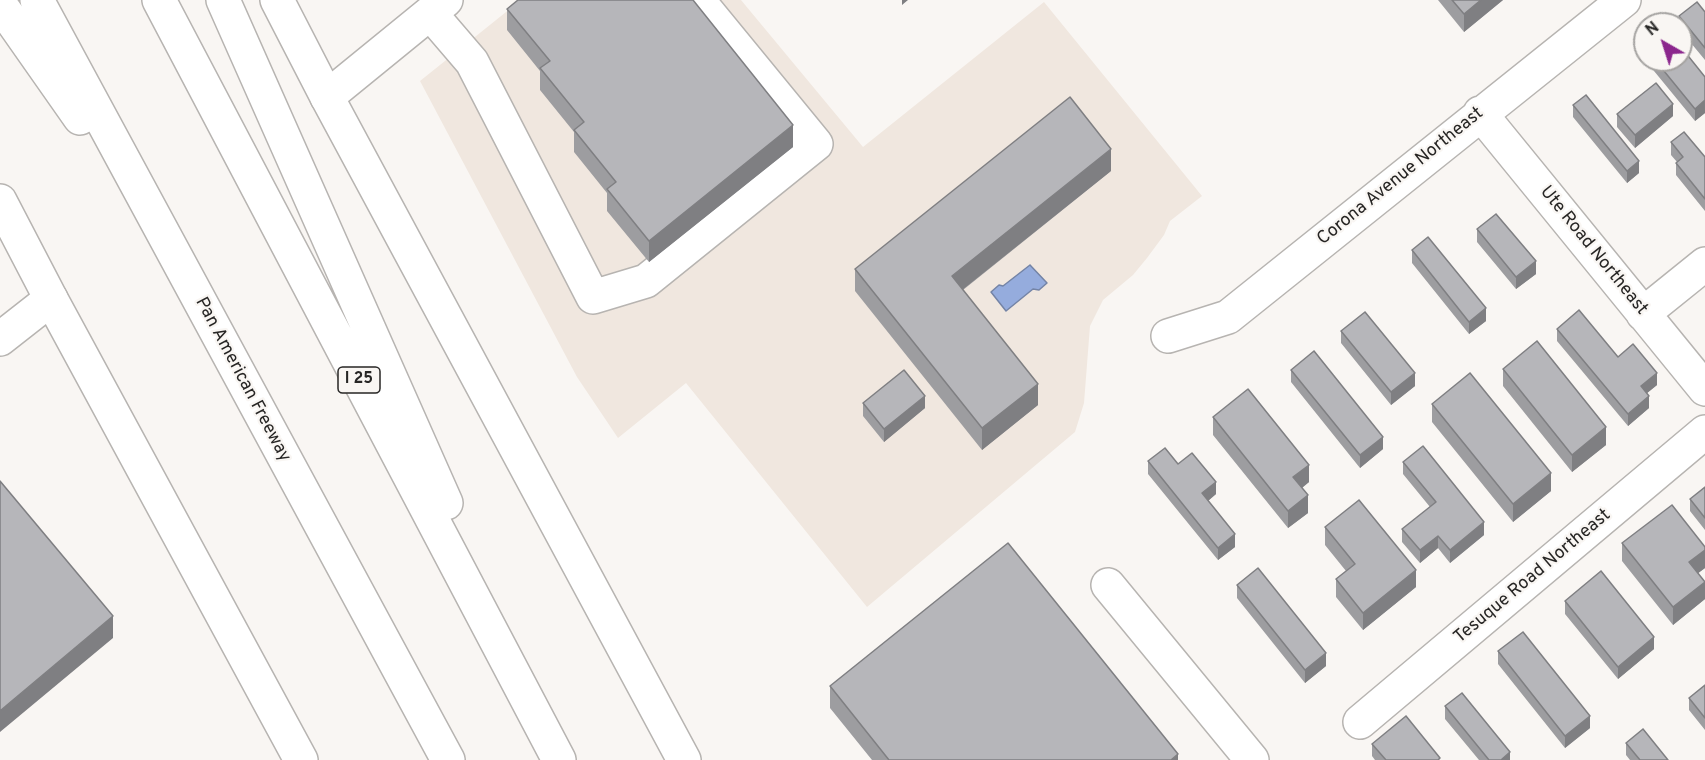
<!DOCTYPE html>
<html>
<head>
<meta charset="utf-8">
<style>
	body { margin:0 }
	#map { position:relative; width:1705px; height:760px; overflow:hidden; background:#f9f6f3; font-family:Overpass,sans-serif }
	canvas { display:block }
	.north { position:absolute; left:1633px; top:12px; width:60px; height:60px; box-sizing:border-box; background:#f9f6f3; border:2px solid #a5a3a1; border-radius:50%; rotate:321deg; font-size:16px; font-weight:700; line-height:24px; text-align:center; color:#272625 }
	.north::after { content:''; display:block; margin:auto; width:21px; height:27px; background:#8b268d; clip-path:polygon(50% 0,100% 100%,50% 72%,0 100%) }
</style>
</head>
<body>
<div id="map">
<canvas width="1705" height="760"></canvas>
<div class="north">N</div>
</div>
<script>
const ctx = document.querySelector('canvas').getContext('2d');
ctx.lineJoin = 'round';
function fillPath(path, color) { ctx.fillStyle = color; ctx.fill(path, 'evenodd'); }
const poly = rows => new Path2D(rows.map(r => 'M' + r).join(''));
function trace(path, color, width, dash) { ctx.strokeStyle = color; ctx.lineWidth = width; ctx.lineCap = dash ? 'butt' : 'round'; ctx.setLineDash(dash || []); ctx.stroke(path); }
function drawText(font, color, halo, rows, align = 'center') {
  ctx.font = font + ' Overpass,sans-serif'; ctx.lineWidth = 4.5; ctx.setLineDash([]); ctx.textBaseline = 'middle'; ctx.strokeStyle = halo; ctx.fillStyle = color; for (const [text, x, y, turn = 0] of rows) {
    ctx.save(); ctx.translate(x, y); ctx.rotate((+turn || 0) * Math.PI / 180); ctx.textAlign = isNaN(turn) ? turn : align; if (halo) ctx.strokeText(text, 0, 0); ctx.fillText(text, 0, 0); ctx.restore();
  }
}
const built = poly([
	[521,0,741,0,863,147,1044,2,1202,196,1170,221,1164,235,1147,258,1133,275,1103,300,1090,326,1084,403,1075,432,867,607,686,383,618,438,577,377,420,81]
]);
const water = poly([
	[1030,265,1047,283,1039,290,1033,289,1006,311,991,292,999,285,1003,286,1030,265]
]);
const minor = poly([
	[430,13,472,62,593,297,646,281,816,144,698,0],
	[327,97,446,0],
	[1480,113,1705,389],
	[1643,314,1705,264],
	[1168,336,1228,317,1624,0],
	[0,339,51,299],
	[1108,585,1252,760],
	[1360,722,1705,432]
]);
const major = poly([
	[277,0,327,97,684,760],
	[0,201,51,299,301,760]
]);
const highway = poly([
	[37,0,448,760],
	[159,0,559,760],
	[223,0,446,503],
	[0,4,80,118]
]);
const wall = poly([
	[1438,0,1503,0,1464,32],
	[507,9,793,147,649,262,607,211,607,193,574,152,574,132,540,90,540,71,507,30],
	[1705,12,1705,60,1681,31,1681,24,1679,24,1679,16],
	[1644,46,1645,46,1645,60,1644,59],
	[1645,60,1681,60,1705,77,1705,113,1695,121],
	[1573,105,1639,173,1627,183,1573,117],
	[1617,114,1673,116,1635,148,1617,127],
	[1671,142,1705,157,1705,211,1676,175,1676,163,1677,162,1671,155],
	[1111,171,963,290,1038,405,982,450,855,291,855,269],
	[1477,229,1536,274,1516,289,1477,242],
	[1412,250,1486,321,1469,334,1412,263],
	[1557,329,1618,357,1657,385,1647,393,1649,408,1628,426,1557,341],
	[1341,331,1415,386,1391,405,1341,343],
	[1503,369,1606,445,1572,472,1503,386],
	[1291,370,1383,449,1360,468,1291,382],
	[863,403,925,408,884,442,863,416],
	[1432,404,1551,491,1513,522,1432,422],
	[1213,417,1309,482,1302,488,1308,513,1288,528,1213,435],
	[1148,461,1178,464,1216,494,1208,501,1235,547,1218,560,1148,474],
	[1403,462,1484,535,1450,563,1438,548,1420,563,1402,542,1402,529,1430,507,1403,474],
	[1705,487,1705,530,1690,511,1690,499],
	[1325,527,1416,587,1363,630,1336,597,1336,579,1346,571,1325,545],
	[1622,543,1705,547,1705,568,1698,573,1705,599,1673,625,1622,561],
	[1237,585,1326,666,1305,683,1237,598],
	[1565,601,1654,649,1618,679,1565,614],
	[1498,651,1590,728,1565,748,1498,664],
	[1705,685,1705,730,1689,710,1689,698],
	[830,686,1178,760,872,760,830,708],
	[1445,706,1510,760,1479,760,1445,719],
	[1626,743,1668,760,1630,760,1626,755],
	[1372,744,1440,760,1375,760,1372,756]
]);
const shadedWall = poly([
	[902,0,908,0,902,5],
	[1481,0,1503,0,1464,32,1464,14],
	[1705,100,1705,113,1695,121,1695,109],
	[1673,104,1673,116,1635,148,1635,135],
	[793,125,793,147,649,262,649,241],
	[1111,149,1111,171,952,298,952,276],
	[1639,161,1639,173,1627,183,1627,171],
	[1536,261,1536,274,1516,289,1516,277],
	[1486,308,1486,321,1469,334,1469,322],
	[1415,373,1415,386,1391,405,1391,392],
	[1657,373,1657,385,1641,398,1641,386],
	[1038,384,1038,405,982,450,982,428],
	[925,396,925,408,884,442,884,429],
	[1649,396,1649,408,1628,426,1628,414],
	[1606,427,1606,445,1572,472,1572,455],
	[1383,437,1383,449,1360,468,1360,455],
	[1309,465,1309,482,1293,495,1293,477],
	[1551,473,1551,491,1513,522,1513,504],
	[1216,482,1216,494,1202,506,1202,493],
	[1308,495,1308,513,1288,528,1288,511],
	[1484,522,1484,535,1450,563,1450,550],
	[1235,534,1235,547,1218,560,1218,548],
	[1438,536,1438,548,1420,563,1420,550],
	[1705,550,1705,568,1689,580,1689,562],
	[1416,570,1416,587,1363,630,1363,613],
	[1705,582,1705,599,1673,625,1673,607],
	[113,616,113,638,0,732,0,711],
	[1654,637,1654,649,1618,679,1618,667],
	[1326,653,1326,666,1305,683,1305,670],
	[1590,716,1590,728,1565,748,1565,736],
	[1510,752,1510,760,1501,760],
	[1178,754,1178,760,1171,760]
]);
const building = poly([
	[518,0,693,0,793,125,649,241,607,189,616,182,574,130,584,122,540,68,550,61,507,9,518,0],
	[1452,0,1481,0,1464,14,1452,0],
	[1697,2,1705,12,1705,48,1679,16,1697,2],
	[1681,47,1705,77,1705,100,1695,109,1655,60,1681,60,1681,47],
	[1656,83,1673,104,1635,135,1617,114,1656,83],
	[1586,95,1639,161,1627,171,1573,105,1586,95],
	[1070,97,1111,149,952,276,1038,384,982,428,855,269,1070,97],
	[1684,132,1705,157,1705,199,1676,163,1683,157,1671,142,1684,132],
	[1496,214,1536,261,1516,277,1477,229,1496,214],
	[1428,237,1486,308,1469,322,1412,250,1428,237],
	[1579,310,1618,357,1633,344,1657,373,1641,386,1649,396,1628,414,1557,329,1579,310],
	[1365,312,1415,373,1391,392,1341,331,1365,312],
	[1537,341,1606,427,1572,455,1503,369,1537,341],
	[1314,351,1383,437,1360,455,1291,370,1314,351],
	[904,370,925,396,884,429,863,403,904,370],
	[1470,373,1551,473,1513,504,1432,404,1470,373],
	[1248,389,1309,465,1293,477,1308,495,1288,511,1213,417,1248,389],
	[1423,446,1484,522,1450,550,1438,536,1420,550,1402,529,1436,502,1403,462,1423,446],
	[1165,448,1178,464,1192,453,1216,482,1202,493,1235,534,1218,548,1148,461,1165,448],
	[0,481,113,616,0,711,0,481],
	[1705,487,1705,518,1690,499,1705,487],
	[1359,500,1416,570,1363,613,1336,579,1355,564,1325,527,1359,500],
	[1672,505,1705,547,1705,550,1689,562,1705,582,1673,607,1622,543,1672,505],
	[1008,543,1178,754,1171,760,889,760,830,686,1008,543],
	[1258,568,1326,653,1305,670,1237,585,1258,568],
	[1601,571,1654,637,1618,667,1565,601,1601,571],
	[1523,632,1590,716,1565,736,1498,651,1523,632],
	[1705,685,1705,718,1689,698,1705,685],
	[1462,693,1510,752,1501,760,1489,760,1445,706,1462,693],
	[1406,716,1440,758,1438,760,1386,760,1372,744,1406,716],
	[1643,729,1668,760,1640,760,1626,743,1643,729]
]);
const shields = [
	[359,380,42]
];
const shieldNames = [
	["I 25",359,380]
];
const streetNames = [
	["Corona Avenue Northeast",1401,177,-39],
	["Ute Road Northeast",1593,251,51],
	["Pan American Freeway",242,380,62],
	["Tesuque Road Northeast",1533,577,-40]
];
fillPath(built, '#f0e7df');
fillPath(water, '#95acdd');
trace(water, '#7484a6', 1.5);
trace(minor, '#b7b4b1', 36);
trace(major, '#b7b4b1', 36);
trace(highway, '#b7b4b1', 36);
trace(minor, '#fff', 33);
trace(major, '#fff', 33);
trace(highway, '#fff', 33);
fillPath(wall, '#9d9da0');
fillPath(shadedWall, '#7f7f82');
fillPath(building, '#b6b6ba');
trace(building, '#7f7f82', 1.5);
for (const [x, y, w] of shields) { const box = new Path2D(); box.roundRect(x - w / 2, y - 13, w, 26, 4.5); ctx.fillStyle = '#f9f6f3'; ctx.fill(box); trace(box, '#272625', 1.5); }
drawText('bold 16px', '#272625', null, shieldNames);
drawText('18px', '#272625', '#f9f6f3', streetNames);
</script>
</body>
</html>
